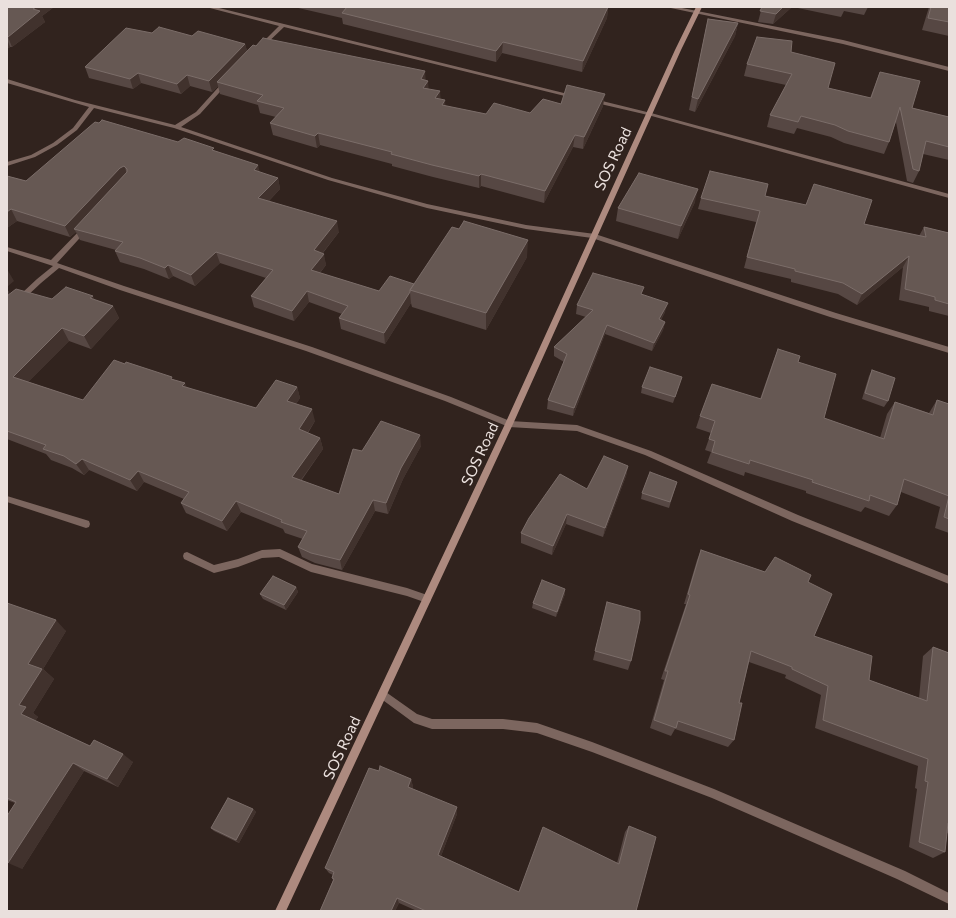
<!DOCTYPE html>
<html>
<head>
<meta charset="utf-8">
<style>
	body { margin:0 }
	#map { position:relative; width:956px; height:918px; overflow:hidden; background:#31231e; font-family:Commissioner,sans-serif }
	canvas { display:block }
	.frame { position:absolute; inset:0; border:8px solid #eae0dd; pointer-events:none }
</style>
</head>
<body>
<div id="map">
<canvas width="956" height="918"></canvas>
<div class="frame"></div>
</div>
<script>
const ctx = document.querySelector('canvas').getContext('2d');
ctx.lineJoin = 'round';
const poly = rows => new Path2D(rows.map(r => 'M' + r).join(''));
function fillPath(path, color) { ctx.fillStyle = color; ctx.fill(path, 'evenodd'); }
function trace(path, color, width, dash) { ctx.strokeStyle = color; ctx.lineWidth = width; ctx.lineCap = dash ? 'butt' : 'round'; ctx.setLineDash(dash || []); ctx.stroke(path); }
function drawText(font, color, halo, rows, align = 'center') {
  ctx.font = font + ' Commissioner,sans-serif'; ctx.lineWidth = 4; ctx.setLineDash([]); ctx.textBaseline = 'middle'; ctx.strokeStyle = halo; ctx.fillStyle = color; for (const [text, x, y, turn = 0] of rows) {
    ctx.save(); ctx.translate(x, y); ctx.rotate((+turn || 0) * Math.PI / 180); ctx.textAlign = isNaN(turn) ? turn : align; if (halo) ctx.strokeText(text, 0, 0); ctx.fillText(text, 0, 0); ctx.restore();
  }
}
const street = poly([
	[206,7,215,7,576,96,573,98,284,27,261,49,258,47,279,26,206,7],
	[666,7,677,7,843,40,949,67,949,71,843,44,666,7],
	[7,79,75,100,175,125,196,112,224,81,228,81,228,83,200,114,181,127,332,178,427,204,526,225,595,234,836,313,949,347,949,353,830,317,592,238,526,229,427,208,328,180,174,128,94,108,77,130,57,145,35,157,7,166,7,162,31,155,53,143,73,128,89,107,7,83,7,79],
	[594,99,651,113,949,194,949,198,648,115,592,102,592,100,594,99],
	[83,227,87,227,88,229,57,263,124,286,312,347,451,397,510,421,577,425,651,451,798,515,949,576,949,584,792,521,645,455,577,431,509,427,445,401,306,351,120,290,59,268,41,283,9,313,7,314,7,307,37,279,53,266,7,251,7,247,51,260,83,227],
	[7,496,86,520,89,521,90,524,89,527,86,528,7,502,7,496],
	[280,549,312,564,407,588,430,596,431,599,430,602,427,603,407,596,311,572,279,557,262,558,238,567,214,573,184,559,183,556,184,553,187,552,214,565,238,559,262,550,280,549],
	[383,690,417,714,432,719,503,719,537,723,592,742,714,789,905,871,949,893,949,904,897,879,712,798,592,752,537,733,503,729,432,729,414,723,380,698,378,695,380,692,383,690]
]);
const secondary = poly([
	[696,7,702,7,681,50,513,424,286,911,275,911,505,424,675,50,696,7]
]);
const wall = poly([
	[7,7,54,7,42,16,45,22,12,47,10,47,7,49],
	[294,7,608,7,607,18,582,72,502,53,496,62,343,24,342,18],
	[762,7,792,7,773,24,758,22],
	[793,7,868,7,864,15,844,11,841,17],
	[929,7,949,7,949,36,922,30],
	[708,19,738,23,735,36,695,112,689,110],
	[152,33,192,36,245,44,247,51,426,80,428,89,440,99,446,106,486,114,530,113,561,104,603,106,583,149,573,147,544,203,481,186,479,188,433,177,392,166,392,164,320,145,317,148,273,135,270,123,276,117,260,113,258,105,220,94,218,86,212,92,190,86,181,94,141,83,133,89,89,78,85,67],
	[791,52,828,88,870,98,880,72,912,108,949,117,949,160,923,154,919,171,913,183,907,181,896,122,889,142,884,154,844,143,831,137,797,128,794,134,767,127,770,115,786,85,744,76,747,64],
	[178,142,215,151,259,172,278,178,280,189,269,201,339,232,323,253,326,265,320,273,379,291,414,284,527,257,486,330,412,307,411,303,385,344,341,329,339,318,342,314,309,302,294,321,254,307,251,296,266,278,220,263,195,286,173,276,169,279,144,269,120,262,115,251,116,250,80,240,76,232,70,237,17,221,7,228,7,176,26,181],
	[765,196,864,224,919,236,924,227,949,233,949,316,929,311,929,307,899,300,903,267,857,305,838,294,791,282,791,279,744,268,756,222,698,209,701,198],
	[695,202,678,239,616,221,618,208],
	[7,289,10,294,52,299,95,300,113,306,119,318,91,349,69,341,28,382,83,400,173,379,187,388,256,408,297,387,300,398,296,404,315,421,308,433,320,438,323,449,301,481,339,494,362,451,421,446,403,479,388,514,375,511,342,570,315,563,302,557,298,547,303,539,285,533,283,529,241,512,227,531,186,513,181,503,184,499,144,482,137,491,89,470,84,475,72,468,51,460,46,454,7,439],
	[642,294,665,312,661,320,665,322,663,330,652,351,605,334,573,416,547,409,548,400,564,362,554,356,554,347,586,317,576,314,577,305],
	[778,349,798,362,824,418,880,438,887,414,895,402,929,413,937,400,949,404,949,533,935,528,940,507,901,492,897,505,889,516,865,507,861,512,806,493,806,491,745,472,744,476,707,463,711,452,705,450,711,433,696,428,700,416,760,399,773,362],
	[872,370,888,401,884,407,862,399,869,376],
	[682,377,673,403,641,393,642,387],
	[628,466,626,476,603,537,566,524,552,555,521,543,521,533,587,489],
	[677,482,669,508,641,499,642,493],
	[701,550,765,572,808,582,814,636,869,680,919,698,923,656,933,647,949,653,949,834,947,833,945,852,933,858,909,847,917,789,915,788,918,766,815,728,821,695,785,678,786,675,749,662,739,703,734,740,728,747,675,729,671,736,650,728,664,680,661,679,686,604,684,604,697,560],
	[296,587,298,592,286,610,263,599,260,594],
	[565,594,556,617,532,608,533,603],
	[607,602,631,661,628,670,593,660],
	[7,603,66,631,43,669,54,679,33,713,38,717,35,721,90,746,133,762,118,787,84,771,22,869,15,803,7,800],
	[379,771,411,779,413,787,412,789,457,814,441,856,519,892,617,863,625,832,629,826,636,911,417,911,399,903,395,911,320,911,333,880,332,878,333,875,329,873,325,868],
	[253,809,256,812,239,843,214,831,211,828]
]);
const shadedWall = poly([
	[36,7,54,7,42,16,45,22,12,47,8,37,33,9],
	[608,7,607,18,582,72,583,61],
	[783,7,792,7,773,24,776,14],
	[738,23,735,36,695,112,698,99],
	[7,39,10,47,7,49],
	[503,42,502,53,496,62,496,51],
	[245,44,248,54,217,82,218,86,212,92,209,81],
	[425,71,426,83,428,81,429,93,424,100,421,79],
	[138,73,141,83,133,89,130,79],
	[187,75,190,86,181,94,177,84],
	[440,91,441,103,435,98],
	[605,94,603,106,583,149,584,137],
	[445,100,446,112,442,105],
	[318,133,320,145,317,148,315,136],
	[575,135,573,147,544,203,545,191],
	[258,165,261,177,254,170],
	[124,166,129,178,74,229,76,232,70,237,65,226,120,168],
	[481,174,481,186,479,188,479,176],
	[278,178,280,189,261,209,258,198],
	[698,189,695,202,678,239,681,226],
	[11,209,17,221,7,228,7,212],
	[337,221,339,232,316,261,314,250],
	[528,240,527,257,486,330,486,313],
	[216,252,220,263,195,286,191,275],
	[324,254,326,265,313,281,311,270],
	[909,256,903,267,857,305,862,294],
	[168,265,173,276,169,279,165,268],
	[7,269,14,281,7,287],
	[7,289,13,299,7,305],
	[307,291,309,302,294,321,292,311],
	[410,292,411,303,385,344,384,333],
	[93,296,99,308,90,298],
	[668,303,665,312,656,328,659,319],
	[113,306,119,318,91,349,84,336],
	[665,322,663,330,652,351,654,343],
	[607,325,605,334,573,416,574,408],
	[62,328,69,341,21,389,13,377],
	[185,383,190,395,182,386],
	[297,387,300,398,290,413,287,401],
	[312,409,315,421,302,441,299,429],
	[420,435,421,446,403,479,388,514,386,503,401,468],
	[320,438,323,449,295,488,292,477],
	[82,459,89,470,84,475,76,464],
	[628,466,626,476,603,537,605,528],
	[138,471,144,482,137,491,130,480],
	[373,500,375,511,342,570,340,560],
	[236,501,241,512,227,531,222,521],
	[567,514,566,524,552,555,553,546],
	[296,587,298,592,286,610,284,605],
	[565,589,565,594,556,617,557,612],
	[56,620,66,631,43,669,54,679,33,713,38,717,33,724,21,714,19,705,28,664],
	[123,754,133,762,118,787,107,779],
	[73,763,84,771,22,869,8,863],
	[411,779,413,787,410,794,408,787],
	[457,807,457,814,439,861,438,855],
	[253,809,256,812,239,843,236,840],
	[397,898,399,903,395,911,391,911]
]);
const building = poly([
	[7,7,36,7,33,9,40,11,8,37,7,36,7,7],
	[345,7,608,7,583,61,503,42,496,51,342,13,347,7,345,7],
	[762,7,783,7,776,14,760,11,762,7],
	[931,7,949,7,949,22,928,18,931,7],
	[708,19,738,23,698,99,692,97,708,19],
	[159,27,192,36,198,31,245,44,209,81,187,75,177,84,138,73,130,79,85,67,126,28,152,33,159,27],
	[757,37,792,41,791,52,835,63,828,88,871,98,880,72,920,81,912,108,949,117,949,147,926,141,919,171,913,169,900,107,889,142,848,131,835,125,801,116,798,122,770,115,792,74,747,64,757,37],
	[263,38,425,71,421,79,428,81,423,88,440,91,435,98,445,100,442,105,486,114,494,103,530,113,543,99,561,104,567,85,605,94,584,137,575,135,545,191,481,174,479,176,432,165,391,154,392,152,318,133,315,136,270,123,284,108,257,101,263,95,217,82,253,45,256,46,263,38],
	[102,120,178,142,184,138,214,148,212,150,258,165,254,170,278,178,258,198,337,221,314,250,324,254,311,270,379,291,390,276,414,284,410,290,410,292,384,333,339,318,348,306,307,291,292,311,251,296,273,270,216,252,191,275,168,265,165,268,140,258,115,251,123,242,74,229,127,172,127,169,124,166,120,168,65,226,11,209,7,212,7,176,26,181,95,122,99,123,102,120],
	[710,171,768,184,765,196,806,205,814,184,872,200,864,224,926,237,924,227,949,233,949,304,935,300,935,297,905,289,909,256,862,294,843,283,795,271,795,269,747,257,760,211,701,198,710,171],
	[639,173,698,189,681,226,618,208,639,173],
	[464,221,528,240,486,313,410,290,452,227,459,229,464,221],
	[593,273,644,287,641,294,668,303,659,319,665,322,654,343,607,325,574,408,548,400,567,354,554,347,593,310,577,305,593,273],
	[66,287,93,296,90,298,113,306,84,336,62,328,13,377,83,400,114,360,125,364,126,362,172,377,171,379,185,383,182,386,256,408,276,380,297,387,287,401,312,409,299,429,320,438,292,477,339,494,353,449,362,451,381,421,420,435,401,468,386,503,373,500,340,560,311,553,298,547,307,531,281,522,282,520,236,501,222,521,181,503,189,492,138,471,130,480,82,459,76,464,64,456,43,449,46,445,7,431,7,296,16,289,52,299,66,287],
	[778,349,800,356,798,362,836,374,824,418,884,439,895,402,933,415,937,400,949,404,949,519,944,517,949,496,904,479,897,505,870,495,869,501,812,482,813,480,750,460,749,464,712,452,715,441,709,439,715,421,700,416,712,384,761,399,778,349],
	[650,367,682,377,675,397,642,387,650,367],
	[872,370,895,378,888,401,865,393,872,370],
	[604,456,628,466,605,528,567,514,553,546,521,533,529,518,560,474,587,489,604,456],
	[650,472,677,482,670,502,642,493,650,472],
	[701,550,765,572,775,557,811,575,808,582,832,594,814,636,872,656,869,680,927,701,933,647,949,653,949,823,948,823,945,852,919,842,928,782,925,781,928,759,823,720,828,686,792,669,792,667,751,651,739,703,742,703,734,740,678,721,676,728,654,720,668,671,665,671,690,595,688,594,701,550],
	[273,576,296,587,284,605,260,594,273,576],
	[542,580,565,589,557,612,533,603,542,580],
	[607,602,640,611,640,620,631,661,595,651,607,602],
	[7,603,56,620,28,664,42,669,19,705,26,707,21,714,90,746,94,740,123,754,107,779,73,763,8,863,7,862,7,816,16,802,7,798,7,603],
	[380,766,411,779,408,787,457,807,438,855,519,892,543,827,619,864,629,826,656,837,636,911,426,911,397,898,391,911,320,911,334,879,332,878,334,872,325,868,369,768,379,771,380,766],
	[228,798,253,809,236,840,211,828,228,798]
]);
const streetNames = [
	["SOS Road",613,159,-65],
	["SOS Road",480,454,-65],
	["SOS Road",342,748,-65]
];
fillPath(street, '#7c665f');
fillPath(secondary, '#ad8a7f');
fillPath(wall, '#564743');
fillPath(shadedWall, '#41322d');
fillPath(building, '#665853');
trace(building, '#7b6d69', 1);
drawText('15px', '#eae0dd', '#31231e', streetNames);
</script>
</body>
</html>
